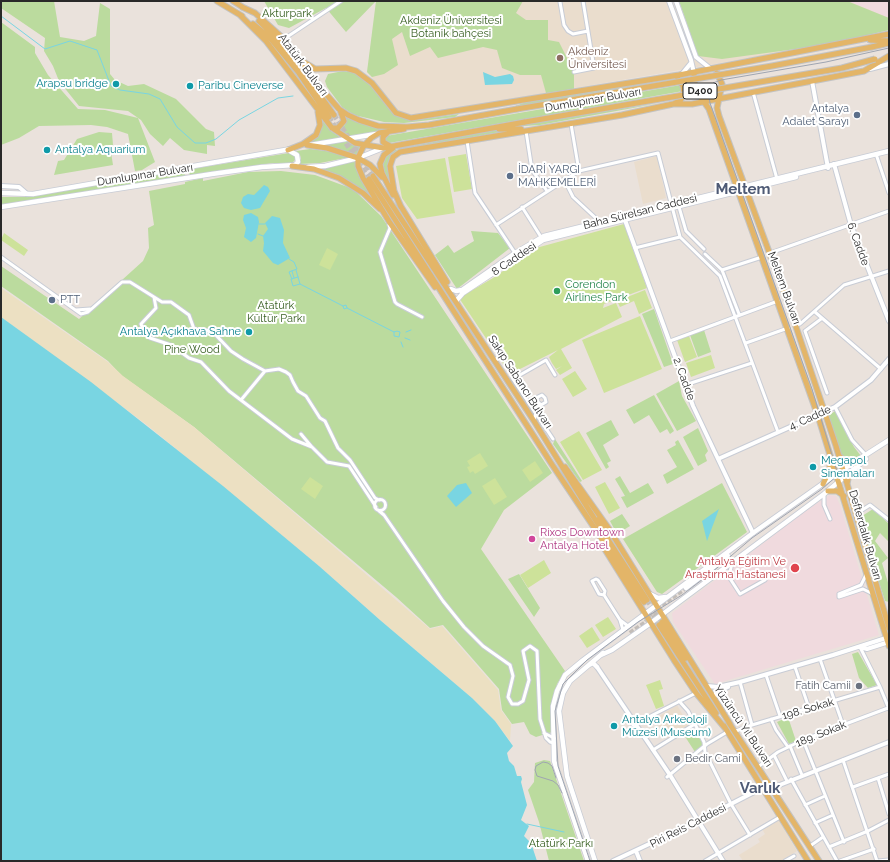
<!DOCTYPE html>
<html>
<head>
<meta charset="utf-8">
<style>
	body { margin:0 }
	#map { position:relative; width:890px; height:862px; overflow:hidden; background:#eae2dc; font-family:Raleway,sans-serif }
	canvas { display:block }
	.frame { position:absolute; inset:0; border:2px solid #292929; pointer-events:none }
</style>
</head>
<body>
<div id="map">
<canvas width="890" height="862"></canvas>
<div class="frame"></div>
</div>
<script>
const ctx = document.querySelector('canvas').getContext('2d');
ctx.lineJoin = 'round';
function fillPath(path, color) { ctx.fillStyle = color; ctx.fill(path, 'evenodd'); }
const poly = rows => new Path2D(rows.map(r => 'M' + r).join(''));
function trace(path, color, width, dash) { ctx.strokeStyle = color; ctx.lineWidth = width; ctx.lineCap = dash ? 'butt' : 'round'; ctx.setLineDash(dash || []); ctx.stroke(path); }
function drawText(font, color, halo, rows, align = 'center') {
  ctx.font = font + ' Raleway,sans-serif'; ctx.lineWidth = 4; ctx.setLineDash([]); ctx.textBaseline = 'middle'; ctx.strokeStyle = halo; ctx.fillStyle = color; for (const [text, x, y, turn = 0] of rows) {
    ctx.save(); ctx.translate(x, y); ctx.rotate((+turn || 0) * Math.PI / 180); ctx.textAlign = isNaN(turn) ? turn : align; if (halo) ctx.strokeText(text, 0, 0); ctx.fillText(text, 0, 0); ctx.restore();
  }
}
const education = poly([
	[377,1,889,1,889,30,825,45,418,115,408,114,399,111,367,72],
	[657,156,666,198,643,204,634,162],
	[677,705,689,726,667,739,655,719],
	[778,819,797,851,781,861,743,861,739,855,760,842,758,839,765,834,762,829]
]);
const medical = poly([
	[848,1,889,1,889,18],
	[829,495,836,496,840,505,879,635,715,684,673,622,672,613,804,512]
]);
const green = poly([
	[1,1,54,1,60,37,84,41,96,36,100,3,110,9,110,74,115,80,128,86,144,84,176,99,206,129,214,132,215,146,207,145,207,154,184,150,170,138,163,146,150,134,141,120,128,111,79,106,59,81,53,66,44,51,45,38,1,8],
	[264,1,376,1,346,32,326,8,289,28,278,25],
	[376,1,523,1,516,13,526,20,548,20,548,40,559,42,574,72,574,89,546,93,541,75,520,75,502,68,497,50,483,47,438,58,430,47,410,56,402,32,392,39,398,65,384,74,372,77,367,72],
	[679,1,847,1,889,18,889,30,825,45,722,59,698,56],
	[1,22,35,47,35,53,48,75,78,109,105,110,138,118,155,162,142,170,135,171,128,134,107,127,91,125,39,126,19,138,1,145],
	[343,71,353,72,370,84,392,112,410,121,459,114,455,117,404,123,384,122,354,115,342,107,327,87,325,81,328,74],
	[686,75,685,77,513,107,526,102],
	[681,85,683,91,389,143,386,141,386,136],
	[660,103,540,125,506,127,548,120],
	[344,115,396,128,350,137,337,130,345,125],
	[321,119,331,131,341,138,311,143,319,134],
	[491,130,511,130,396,151,388,162,393,190,382,169,383,161,390,151],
	[99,132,112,133,113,145,110,146,113,165,54,175,58,161,64,160,77,139],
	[346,141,361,148,358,156,320,146],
	[310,149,334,152,351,157,320,163,298,164,301,159,300,155,296,151],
	[289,153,294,154,296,159,291,164,273,163,190,175,188,172,191,169],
	[356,160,376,202,364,190,346,180,314,168],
	[184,170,185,177,1,206,1,197,25,197],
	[281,171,315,175,353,189,381,216,552,473,504,510,481,549,565,671,557,684,553,706,552,732,536,737,530,734,524,722,512,724,502,710,499,689,443,625,430,628,396,597,194,427,122,376,108,361,1,286,1,266,79,319,143,261,149,248,148,228,154,225,149,191,185,184,185,182,203,178,203,181,248,172],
	[471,231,498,233,510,248,457,289,435,255,448,245,454,253,474,241],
	[654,309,673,364,664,367,642,314],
	[704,330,711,352,698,357,690,335],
	[679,381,682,396,696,421,677,431,656,394],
	[654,395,674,431,670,434,667,429,660,433,649,415,634,424,626,410],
	[835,411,854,447,861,456,846,461,843,460,827,417],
	[611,420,619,435,603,445,611,461,607,463,609,467,606,469,586,433],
	[698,428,708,451,705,455,707,461,698,466,683,437],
	[555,439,582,481,580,482,553,444],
	[678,440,694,469,667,484,663,475,677,467,667,450,676,445,675,442],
	[620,476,630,493,648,483,654,493,627,508,621,497,625,496,615,479],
	[722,483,747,532,662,594,657,592,623,539],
	[873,509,889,524,889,542,880,533,875,541,888,558,882,563,889,586,889,602,885,601,859,518],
	[622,514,630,526,617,534,610,521],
	[519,574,540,608,534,617,508,579],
	[858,652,877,685,868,688,859,678,852,654],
	[788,717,796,741,789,744,777,722],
	[694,729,704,746,695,752,684,735],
	[544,760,550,761,584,861,549,861,539,822,528,790,534,782,535,763]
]);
const sand = poly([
	[1,288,108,362,123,376,194,427,430,629,442,626,498,690,501,710,511,724,510,741,495,721,472,698,380,620,319,566,147,425,1,317]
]);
const pitch = poly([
	[466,154,472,189,454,192,448,157],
	[445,158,455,213,417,219,402,198,396,166],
	[624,224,647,288,604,304,603,308,616,303,622,317,561,349,572,368,560,375,556,370,562,366,556,369,552,363,555,362,552,363,549,357,558,350,510,374,459,298,493,278,536,248],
	[4,233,28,250,24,256,1,240],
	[327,248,338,254,330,270,319,265],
	[645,290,652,308,639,314,634,301,620,307,617,301],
	[640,316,662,369,604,393,582,340],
	[689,336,697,357,685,362,677,340],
	[711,355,715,368,691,377,686,363],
	[575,371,587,389,573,397,562,379],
	[579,431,602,470,583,480,560,442],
	[480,453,488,466,475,474,473,471,470,473,467,467,470,466,467,461],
	[535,461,543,473,530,482,522,470],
	[310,477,323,486,315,499,301,489],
	[495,478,507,497,494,505,482,486],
	[605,482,620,508,609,514,595,487],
	[544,560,551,573,528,588,520,575],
	[608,617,616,629,603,637,595,625],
	[592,627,600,640,587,648,579,636],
	[660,680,663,689,659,690,664,706,656,709,646,685]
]);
const water = poly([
	[483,72,495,77,510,74,513,76,514,80,512,84,485,85],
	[264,185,268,187,270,191,260,208,251,210,244,208,241,203,243,197,248,194,254,195],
	[251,213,258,217,259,222,256,238,251,242,244,237,246,228,243,220,244,215],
	[272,216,280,218,284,230,283,243,290,258,278,265,273,263,263,251,264,243,263,236,268,229,265,223],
	[1,317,91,382,223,486,319,566,380,620,472,698,495,721,513,746,507,753,509,761,514,766,517,776,521,776,522,779,521,782,527,805,521,820,529,826,524,836,531,843,537,861,1,861],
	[466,483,472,493,456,507,447,496,457,485],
	[719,509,707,541,702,521]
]);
const stream = poly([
	[1,16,45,49,70,41,97,50,111,86,120,90,149,94,160,99,177,127,195,143,206,143,216,139,239,120,278,98,293,96],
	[259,224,265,224],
	[258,234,263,236],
	[289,259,294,262,297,269,289,272,292,279],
	[296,270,300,284],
	[292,271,294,278],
	[298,277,291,279,293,286,300,284,343,306,344,309,347,308],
	[343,306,346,305,347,308,394,332,397,331,400,332,399,337,394,336,394,332],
	[406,332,411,330],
	[405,338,410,340],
	[401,342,403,347],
	[527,824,564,832]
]);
const secondaryTunnel = poly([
	[654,615,660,606,686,588],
	[630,633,646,622,652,611]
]);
const primaryTunnel = poly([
	[334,115,373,176],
	[329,117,337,130],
	[342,137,369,179],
	[619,550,630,567],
	[647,600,662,622],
	[654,615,656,626,684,669]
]);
const minor = poly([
	[560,2,564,25,568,31,573,34,588,31],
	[284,39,341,1],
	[574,72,594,68,583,1],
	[753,92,777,179],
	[571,124,579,171],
	[526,131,532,170,547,191],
	[467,141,475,193,515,253],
	[876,154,889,193],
	[564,179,573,197,600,222],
	[522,207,541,237],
	[679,207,686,231,704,249],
	[389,225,390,228,380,252,395,302,397,304,422,317],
	[496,225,579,171,658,153,680,237,720,276,778,432],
	[635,248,680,237],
	[770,253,889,211],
	[705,254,722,270,739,314],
	[1,257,81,314,88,312,122,282,130,282,162,302,171,302,189,315,194,329,212,331,231,351,243,359,265,371,279,369,286,372,290,375,293,382,298,391,306,396,320,418,325,421,338,448,350,460,375,498,379,500],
	[722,270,762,257],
	[154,297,156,308,141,324,144,332,150,338,171,345,189,358,201,362,229,391,292,439,312,447,327,462,349,466,376,507],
	[76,310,90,309],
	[815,312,881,369],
	[821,319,805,331,827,393],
	[795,325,800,324,844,285,889,271],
	[670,341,778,301],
	[746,343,788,328],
	[685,385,752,363],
	[241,400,265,371],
	[835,407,852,440,864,453],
	[534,421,536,412,541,405,546,402,545,398,542,395,538,397,536,400,541,405],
	[301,434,311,446],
	[553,439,513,379,546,360,555,375],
	[824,494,824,505,830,519],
	'374.5 505a5.5 5.5 0 1 1 11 0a5.5 5.5 0 1 1-11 0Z',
	[378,510,384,515,443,601,464,627,483,646,510,665,513,676,508,697,512,704,518,704,523,701,529,680,523,651,530,646,537,651,540,719,546,738,550,742,554,743],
	[856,514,870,505,889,520],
	[715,576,729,577,740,594,765,580],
	[729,577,732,563],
	[839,594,839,597,863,589,871,593],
	[839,594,861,585,866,575],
	[604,595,599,594,592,581,596,579,598,580,605,591,604,595,620,620,623,630],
	[620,620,628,626],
	[860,647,880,687,889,709],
	[820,659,843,725],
	[795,667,809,708],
	[766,675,780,716],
	[740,682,752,725],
	[679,701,688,711,695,724,704,742,705,752,731,804,750,835],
	[771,719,776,730,788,747],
	[633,725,696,693],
	[736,731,752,725,880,687],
	[544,733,554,738],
	[803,740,844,842],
	[790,746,802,775],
	[653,750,695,724],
	[774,755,787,781],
	[843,760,877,861],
	[758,767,778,752,803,740,888,708],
	[667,777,707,744,727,732],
	[878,778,889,814],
	[791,779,837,861],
	[853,787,889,774],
	[805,805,825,796],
	[815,823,833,815],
	[810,846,823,837],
	[829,847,868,831,889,820],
	[705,861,780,817],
	[785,861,794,856],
	[840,861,874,849],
	[877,861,889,860]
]);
const tertiary = poly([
	[669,1,691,60,694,73],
	[676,1,696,57,711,69],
	[870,69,889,64],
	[682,74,691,63],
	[812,81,828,168],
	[834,164,851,225,889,321],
	[1,186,19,187,27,194],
	[625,220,693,406,753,533],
	[718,459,835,407,871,380,889,359],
	[860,647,867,649,889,642],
	[597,667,670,775,723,861],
	[707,686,718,687,740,682,833,655,889,637],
	[714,697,717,692,728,687],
	[772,788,889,742],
	[636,851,640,861],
	[613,861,696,822,762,788]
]);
const secondary = poly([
	[310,145,376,134],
	[308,167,325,166,358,158,383,148],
	[1,193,33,194,291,149],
	[1,207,212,174,262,167,295,165,298,162,297,155,288,150],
	[451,289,456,291,462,290,515,253,544,236,889,151],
	[456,301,463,293,543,240,796,177],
	[686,588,728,556],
	[650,594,658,598,666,597],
	[601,655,612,650,648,625,824,494,866,459],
	[589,665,593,663,597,667],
	[588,861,554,761,553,706,557,691,565,675,582,661,753,533,842,470,889,440],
	[595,861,567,776,559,711,563,693,570,681,603,653]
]);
const primary = poly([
	[217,1,242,16],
	[233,1,244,8],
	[242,7,255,13,284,39,326,94,339,109,348,115,359,120,378,126,407,127,429,125,517,109],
	[240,15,266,41,332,128,355,143,383,148,525,122],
	[259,21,278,40,295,61,334,115],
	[253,24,270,38,299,73,329,117],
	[870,40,889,41],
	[872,47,889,43],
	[302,61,315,69,346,68,356,71,372,83,396,113,411,118,679,75,889,34],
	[694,73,695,89,709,109,818,416,889,646],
	[717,73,722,84,717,108,719,116,789,306,836,446,889,628],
	[675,103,680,101,684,94,683,86,678,79],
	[332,128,338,128,344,121,340,110],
	[404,129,379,133,371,138,363,147,358,158,358,166,363,178,390,223,435,287],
	[499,129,521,129],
	[388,132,383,137,383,142,390,146],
	[307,145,327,148,358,158,370,165,382,177],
	[393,148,384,155,380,164,382,173,393,195],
	[288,150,303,144,316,135,320,125,318,112],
	[292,166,314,169,339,178,363,193,380,209],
	[373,176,534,421,587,507,647,600],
	[369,179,551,463,644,602],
	[400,205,447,282],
	[401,207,394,191,390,166,393,157,400,152,622,115,673,104,692,104,812,81,864,71,889,56],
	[839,456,847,463,855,463],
	[565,467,609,529,730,724],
	[823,484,829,472,831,459],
	[847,484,849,474],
	[828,491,837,491,844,496],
	[599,519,609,536],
	[604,548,674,660,696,693,725,728],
	[662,622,686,658],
	[659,625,716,713],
	[729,723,819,861],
	[724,726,808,861]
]);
const tram = poly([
	[556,778,552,766,548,763,543,762,536,766,535,770,537,776,553,781,558,785,562,793],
	[590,861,558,766,555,711,563,684,587,660,638,622,682,595,711,573,752,538,822,489,838,475,812,389,710,103,708,91,713,83,721,80,826,62,889,48]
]);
const primaryBridge = poly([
	[517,109,772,66,872,47],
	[525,122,842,68,875,59]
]);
const markers = [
	[560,58,4,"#8d6e63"],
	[116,84,4,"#0f9aa8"],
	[190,86,4,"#0f9aa8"],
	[857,115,4,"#5c6f8a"],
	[47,150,4,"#0f9aa8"],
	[510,176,4,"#5c6f8a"],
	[557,291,4,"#2e9e5b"],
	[52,300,4,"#5c6f8a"],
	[249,332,4,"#0f9aa8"],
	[813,467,4,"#0f9aa8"],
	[532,539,4,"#d1479c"],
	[795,568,5,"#e0444e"],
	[859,686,4,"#6b7280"],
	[614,726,4,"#0f9aa8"],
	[677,759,4,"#6b7280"]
];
const shields = [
	[700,91,34]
];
const shieldNames = [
	["D400",700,91]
];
const parkNames = [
	["Akturpark",287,14],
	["Akdeniz Üniversitesi",451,21],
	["Botanik bahçesi",451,34],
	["Atatürk",276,306],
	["Kültür Parkı",276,319],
	["Pine Wood",192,350],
	["Atatürk Parkı",561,844]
];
const educationNames = [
	["Akdeniz",568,52],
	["Üniversitesi",568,65]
];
const streetNames = [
	["Atatürk Bulvarı",303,65,53],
	["Dumlupınar Bulvarı",593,100,-10],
	["Dumlupınar Bulvarı",145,175,-9],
	["Baha Sürelsan Caddesi",640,212,-14],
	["6. Cadde",858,244,70],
	["8 Caddesi",514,259,-34],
	["Meltem Bulvarı",784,288,70],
	["2. Cadde",684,379,70],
	["Sakıp Sabancı Bulvarı",520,382,57],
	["4. Cadde",810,418,-24],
	["Defterdalık Bulvarı",865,535,74],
	["198. Sokak",808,709,-16],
	["Yüzüncü Yıl Bulvarı",743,726,56],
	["189. Sokak",821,734,-22],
	["Piri Reis Caddesi",688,826,-27]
];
const cultureNames = [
	["Arapsu bridge",108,84,"right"],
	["Paribu Cineverse",198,86],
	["Antalya Aquarium",55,150],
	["Antalya Açıkhava Sahne",241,332,"right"],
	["Megapol",821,461],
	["Sinemaları",821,474],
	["Antalya Arkeoloji",622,720],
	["Müzesi (Museum)",622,733]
];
const serviceNames = [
	["Antalya",849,109,"right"],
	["Adalet Sarayı",849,122,"right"],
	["İDARİ YARGI",518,170],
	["MAHKEMELERİ",518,183],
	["PTT",60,300]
];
const leisureNames = [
	["Corendon",565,285],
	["Airlines Park",565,298]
];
const hotelNames = [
	["Rixos Downtown",540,533],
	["Antalya Hotel",540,546]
];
const healthNames = [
	["Antalya Eğitim Ve",786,562],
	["Araştırma Hastanesi",786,575]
];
const worshipNames = [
	["Fatih Camii",851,686],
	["Bedir Cami",685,759,"left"]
];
const districtNames = [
	["Meltem",743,189],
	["Varlık",760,788]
];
fillPath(education, '#eaddcd');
fillPath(medical, '#f0dade');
fillPath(green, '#bbdb9e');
fillPath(sand, '#ece0c2');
fillPath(pitch, '#cde29a');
fillPath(water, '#79d5e2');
trace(stream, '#79d5e2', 1);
trace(secondaryTunnel, '#c3bdb8', 4.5, [4.5, 2]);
trace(primaryTunnel, '#c3bdb8', 5, [5, 2.5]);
trace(minor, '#c8ccd5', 5);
trace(tertiary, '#c8ccd5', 6);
trace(secondary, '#c8ccd5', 6);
trace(primary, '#c3c3c3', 7);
trace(minor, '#fff', 3);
trace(tertiary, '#fff', 4);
trace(secondary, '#fff', 4.5);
trace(primary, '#e3b568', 5);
trace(tram, '#9fa5b1', 1);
trace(primaryBridge, '#c3c3c3', 7, []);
trace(primaryBridge, '#e3b568', 5);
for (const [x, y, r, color] of markers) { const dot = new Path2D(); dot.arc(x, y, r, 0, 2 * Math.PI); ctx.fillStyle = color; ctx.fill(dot); trace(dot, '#fff', 1.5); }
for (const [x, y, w] of shields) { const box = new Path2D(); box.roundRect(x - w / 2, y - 8, w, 16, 3); ctx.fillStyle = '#fff'; ctx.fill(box); trace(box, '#292929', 1); }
drawText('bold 10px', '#292929', null, shieldNames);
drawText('11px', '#365e20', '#fff', parkNames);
drawText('11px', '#785e54', '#fff', educationNames, 'left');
drawText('11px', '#292929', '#fff', streetNames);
drawText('11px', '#0d838f', '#fff', cultureNames, 'left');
drawText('11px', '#4e5e75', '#fff', serviceNames, 'left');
drawText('11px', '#27864d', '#fff', leisureNames, 'left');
drawText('11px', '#b23c85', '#fff', hotelNames, 'left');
drawText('11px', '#be3a42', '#fff', healthNames, 'right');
drawText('11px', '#5b616d', '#fff', worshipNames, 'right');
drawText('bold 15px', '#4e5a75', '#fff', districtNames);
</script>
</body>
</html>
